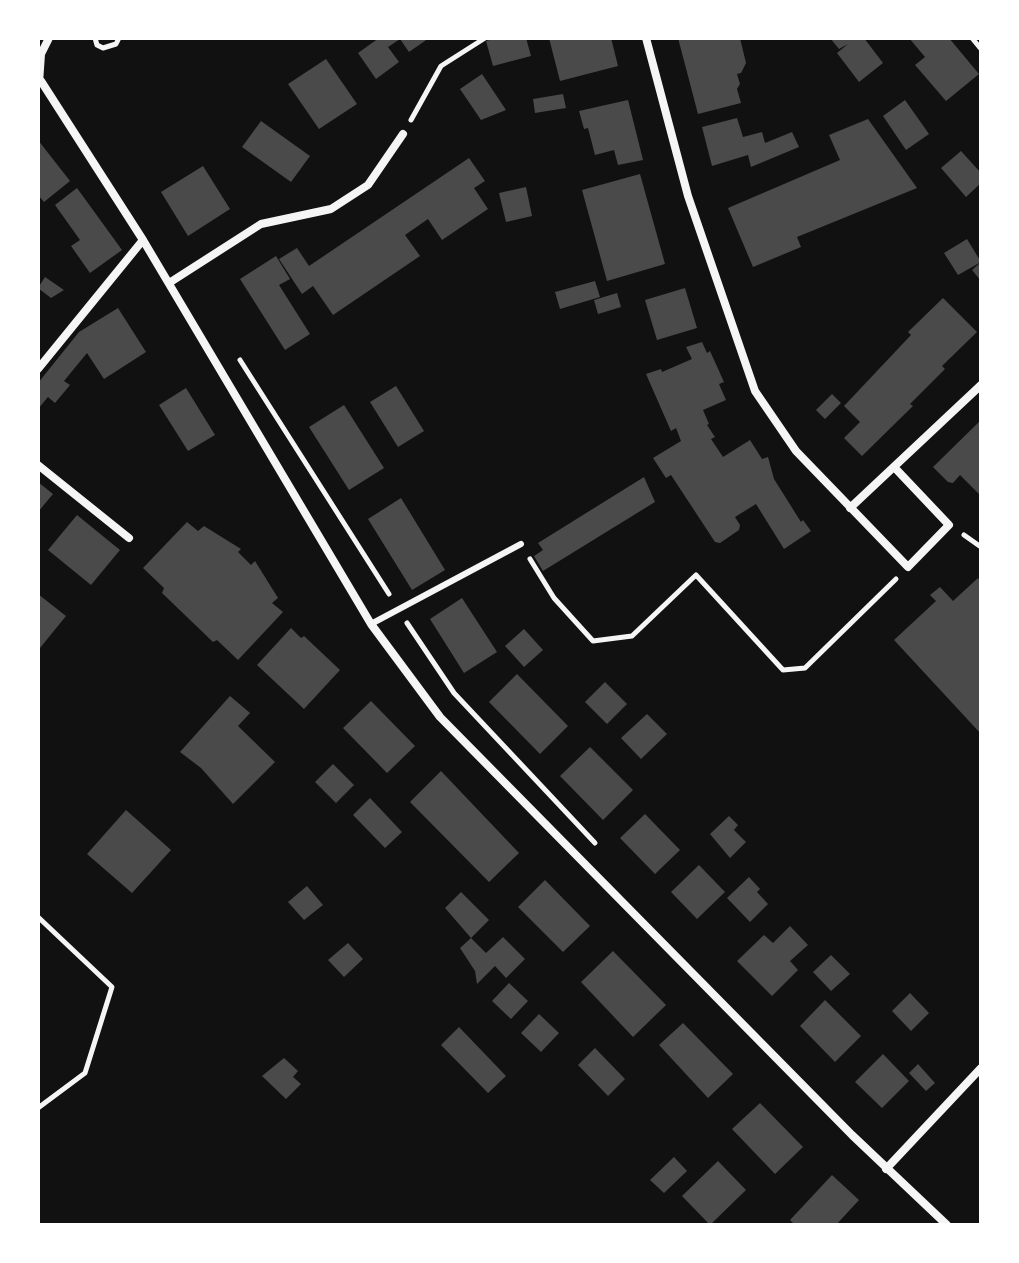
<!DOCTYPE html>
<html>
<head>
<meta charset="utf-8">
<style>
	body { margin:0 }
	#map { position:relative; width:1019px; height:1263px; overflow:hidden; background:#111; font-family:Ubuntu,sans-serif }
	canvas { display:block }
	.frame { position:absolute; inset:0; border:40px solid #fff; pointer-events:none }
</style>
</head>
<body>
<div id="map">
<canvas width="1019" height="1263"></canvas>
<div class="frame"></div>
</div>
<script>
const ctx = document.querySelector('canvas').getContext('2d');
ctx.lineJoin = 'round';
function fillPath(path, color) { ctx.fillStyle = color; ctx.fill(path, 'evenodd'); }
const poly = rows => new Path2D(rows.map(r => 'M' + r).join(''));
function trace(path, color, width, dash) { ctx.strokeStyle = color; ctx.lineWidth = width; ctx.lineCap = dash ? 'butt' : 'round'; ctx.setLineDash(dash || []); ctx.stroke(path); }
const building = poly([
	[379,38,429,38,409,52,400,39,388,47,399,62,376,79,358,53],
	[496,38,526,38,531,56,493,66,486,41],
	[549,38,611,38,618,66,560,81],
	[678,38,740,38,746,63,741,73,737,74,740,84,737,89,741,103,698,114],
	[830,38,864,38,883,63,859,82,837,53,848,44,839,49],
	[909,38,949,38,979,74,946,101,915,65,925,57],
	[326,59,357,104,319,129,288,84],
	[482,74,506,110,481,120,460,89],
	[563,94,566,108,535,113,533,99],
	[628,100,643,160,618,165,614,150,595,155,588,128,584,129,579,111],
	[905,100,929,134,906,150,883,116],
	[737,118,743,137,762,132,765,143,792,132,799,147,751,167,748,155,712,166,702,127],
	[868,119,917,188,797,237,801,247,753,267,728,208,840,160,829,135],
	[261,121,310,156,291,182,242,147],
	[38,140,70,181,44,202,38,195],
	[961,151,981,173,981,183,966,197,941,168],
	[469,158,485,181,474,188,488,209,442,240,428,219,405,235,420,256,333,315,313,286,302,294,279,259,297,248,309,266],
	[203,166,230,209,188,236,161,192],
	[640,174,665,264,607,281,582,190],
	[526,187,532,216,506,222,499,193],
	[77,188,122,250,90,273,71,246,80,240,55,205],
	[967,239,981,262,958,275,944,253],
	[276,256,290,279,279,285,310,334,285,350,240,279],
	[981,262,981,281,972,270],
	[45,277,64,290,51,298,38,288],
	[595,281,600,297,560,309,555,292],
	[685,288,697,328,657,340,645,300],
	[617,293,621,307,598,314,594,300],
	[943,298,977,332,942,366,945,369,910,404,913,406,862,456,844,438,860,422,844,406,911,335,908,332],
	[118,308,146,352,104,379,87,353,64,381,70,385,55,403,48,397,38,409,38,383,79,332],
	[702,342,707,353,710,351,724,382,719,384,726,400,703,410,709,424,707,425,715,437,711,439,723,457,750,440,762,459,768,457,774,479,801,522,803,520,811,531,784,549,756,504,735,517,740,525,739,530,720,543,715,542,671,475,666,478,653,458,681,441,676,428,671,431,646,374,661,369,662,372,692,359,686,347],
	[396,386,424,431,398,447,370,402],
	[186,388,215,435,188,451,159,405],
	[832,394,841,403,825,419,816,410],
	[344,405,384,468,349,490,309,427],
	[981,420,981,494,980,495,960,475,953,483,948,482,933,467],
	[644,477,655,502,543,571,534,556,543,550,538,543],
	[38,482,53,494,38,512],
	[401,498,445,570,412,590,368,519],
	[77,515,120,550,91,585,48,550],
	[187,522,198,531,204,526,241,549,238,552,251,565,255,561,278,598,272,603,283,612,238,660,217,640,213,642,162,593,164,588,143,568],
	[978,578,981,582,981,734,894,640,936,601,930,595,940,587,953,601],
	[38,594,66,616,40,648,38,646],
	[462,598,497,652,464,673,430,619],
	[291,628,301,638,304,636,340,670,304,709,257,665],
	[524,629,543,650,524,667,505,646],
	[517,674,568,726,540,754,489,702],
	[605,682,627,704,607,724,585,702],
	[230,696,250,713,238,726,275,762,233,804,201,768,180,752],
	[371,701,415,746,387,773,343,728],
	[647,714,667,734,641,759,621,738],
	[590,747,633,790,603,820,560,776],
	[333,764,354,785,336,803,315,782],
	[441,771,519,853,489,882,410,802],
	[370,798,402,832,385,848,353,815],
	[126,810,171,850,132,893,87,854],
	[645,814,680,850,655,874,620,838],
	[729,816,738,825,734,830,746,842,730,858,710,834],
	[699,865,725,892,697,919,671,892],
	[749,877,760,889,757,892,768,904,750,922,727,898],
	[545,880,590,926,563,952,518,907],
	[307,886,323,905,304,920,288,902],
	[461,892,489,920,471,938,445,908],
	[790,926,808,945,790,961,798,970,772,996,737,961,764,935,773,943],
	[503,937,525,959,506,978,495,966,477,984,475,971,460,948,471,938,486,953],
	[348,943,363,959,344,977,328,960],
	[613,951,666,1005,633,1037,581,982],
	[831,955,850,974,831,991,813,972],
	[509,983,528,1001,511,1019,492,1001],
	[910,993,929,1013,911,1031,892,1011],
	[825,1000,861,1036,835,1062,800,1026],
	[539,1014,559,1033,541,1052,521,1033],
	[683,1023,733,1074,708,1098,659,1045],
	[459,1027,506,1076,488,1093,441,1045],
	[595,1048,625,1079,608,1096,578,1065],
	[883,1054,909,1081,882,1108,855,1082],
	[284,1058,298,1071,293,1077,301,1084,286,1099,262,1076],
	[918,1064,935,1083,926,1091,909,1073],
	[760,1103,803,1147,775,1174,732,1129],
	[674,1157,687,1171,664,1193,650,1180],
	[718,1161,746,1190,710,1225,682,1196],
	[832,1175,859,1200,836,1225,795,1225,790,1220]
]);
const path = poly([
	[95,38,97,45,103,48,116,44,119,38],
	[972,38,981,49],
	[411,120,441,66,485,38],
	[240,360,389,594],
	[964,535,981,547],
	[530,559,554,598,593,641,632,636,696,575,783,670,805,668,896,579],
	[407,623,454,693,595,843],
	[38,917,112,987,85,1073,38,1108]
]);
const service = poly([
	[371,624,521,544]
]);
const minor = poly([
	[646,38,688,196,755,391,796,451,908,567,949,525,895,468],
	[41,81,143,240,371,624,440,717,852,1135,947,1225],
	[39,83,41,54,49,38],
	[169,283,261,224,331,209,368,185,403,134],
	[38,369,143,240],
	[38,465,129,538],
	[850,508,981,385],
	[886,1169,981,1068]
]);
fillPath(building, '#4a4a4a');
trace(path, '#f5f5f5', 5);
trace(service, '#f5f5f5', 6);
trace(minor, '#f5f5f5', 8);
</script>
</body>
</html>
